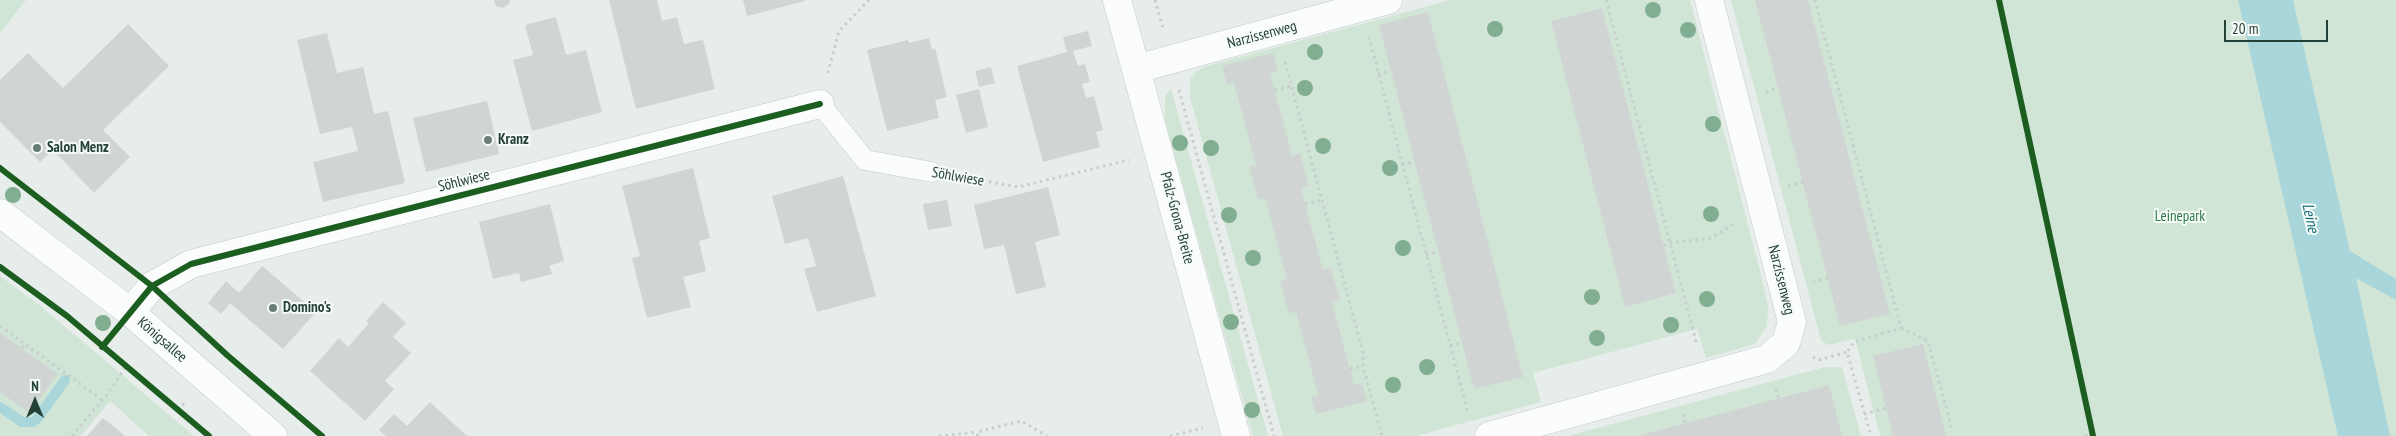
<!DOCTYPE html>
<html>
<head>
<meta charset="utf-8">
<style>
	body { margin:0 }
	#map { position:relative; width:2396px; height:436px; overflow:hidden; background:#e7edea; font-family:"PT Sans Narrow",sans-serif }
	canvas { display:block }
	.north { position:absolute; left:10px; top:376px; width:50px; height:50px; -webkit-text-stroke:4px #f6fbf8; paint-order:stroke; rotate:0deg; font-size:14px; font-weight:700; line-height:20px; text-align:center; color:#244138 }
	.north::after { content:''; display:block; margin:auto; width:18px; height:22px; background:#244138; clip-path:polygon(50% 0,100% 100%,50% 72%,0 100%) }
	.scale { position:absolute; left:2224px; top:20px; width:104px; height:22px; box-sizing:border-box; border:2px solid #244138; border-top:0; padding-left:6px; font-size:15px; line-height:18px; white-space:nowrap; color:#244138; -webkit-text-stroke:4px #f6fbf8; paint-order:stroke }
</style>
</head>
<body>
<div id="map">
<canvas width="2396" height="436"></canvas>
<div class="north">N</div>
<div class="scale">20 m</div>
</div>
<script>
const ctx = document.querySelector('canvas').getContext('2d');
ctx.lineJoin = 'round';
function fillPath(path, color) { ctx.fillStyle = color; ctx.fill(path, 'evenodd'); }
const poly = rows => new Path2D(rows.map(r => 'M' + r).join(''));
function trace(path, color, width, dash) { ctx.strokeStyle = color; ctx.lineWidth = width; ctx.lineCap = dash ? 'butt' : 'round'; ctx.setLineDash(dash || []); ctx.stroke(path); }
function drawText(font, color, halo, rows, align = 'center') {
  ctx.font = font + ' "PT Sans Narrow",sans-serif'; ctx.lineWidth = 4; ctx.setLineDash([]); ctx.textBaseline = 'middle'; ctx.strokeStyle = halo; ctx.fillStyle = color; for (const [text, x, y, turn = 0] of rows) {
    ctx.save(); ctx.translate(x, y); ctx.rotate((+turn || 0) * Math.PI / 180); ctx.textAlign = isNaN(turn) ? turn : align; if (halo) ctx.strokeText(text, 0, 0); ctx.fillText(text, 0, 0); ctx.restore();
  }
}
const green = poly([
	[0,0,26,0,0,33],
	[1450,0,1690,0,1762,279,1768,307,1767,326,1755,344,1706,358,1697,329,1533,373,1541,402,1416,436,1283,436,1190,97,1190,79,1197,71,1207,66],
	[1731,0,2396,0,2396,436,1880,436,1855,339,1828,345,1821,340],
	[1171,89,1268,436,1253,436,1165,121,1165,95],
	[0,276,43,308,194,436,149,436,110,401,81,436,0,436],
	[1825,367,1842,367,1861,436,1568,436]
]);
const water = poly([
	[2238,0,2293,0,2350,251,2396,279,2396,300,2356,278,2390,436,2338,436]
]);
const stream = poly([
	[0,407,22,422,33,422,37,419,65,380]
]);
const building = poly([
	[494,0,510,0,509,4,503,8,496,6],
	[609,0,657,0,662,21,677,17,684,44,703,40,715,89,636,109],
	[743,0,805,0,805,1,747,16],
	[1755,0,1808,0,1890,314,1840,326],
	[1602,8,1676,293,1625,307,1551,21],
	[1428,12,1523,377,1474,389,1379,25],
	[556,17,566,55,586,50,602,112,532,131,513,60,533,55,525,25],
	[128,24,169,66,103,130,130,157,94,193,53,150,40,162,0,122,0,80,28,53,63,88],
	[1088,31,1092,46,1073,51,1078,66,1085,64,1090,82,1082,84,1086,98,1094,96,1103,130,1096,132,1100,147,1043,162,1017,66,1067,52,1063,37],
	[327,33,337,73,363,67,374,114,388,111,405,183,323,202,313,162,358,151,352,127,320,134,297,40],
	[929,38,932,50,935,48,947,97,935,100,939,118,887,131,867,50,908,40,909,43],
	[1273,53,1278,71,1270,73,1281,114,1292,156,1300,153,1309,186,1301,188,1305,204,1323,270,1331,268,1340,300,1332,302,1354,385,1362,383,1367,401,1316,414,1311,396,1318,395,1296,311,1289,314,1280,281,1287,279,1265,198,1258,200,1249,167,1256,165,1234,83,1227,84,1222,66],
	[991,67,995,83,979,87,975,71],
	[979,89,988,127,966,133,956,95],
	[487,101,499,154,426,172,413,118],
	[693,168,710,238,699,241,706,271,683,277,691,307,647,318,632,258,640,256,622,186],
	[843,176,876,296,817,312,804,269,816,266,808,238,785,244,772,196],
	[1048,187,1060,235,1035,242,1046,287,1016,294,1004,245,984,249,974,205],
	[947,200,952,226,928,230,923,204],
	[550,204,564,261,549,266,552,274,521,282,519,273,493,279,479,222],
	[262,266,316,312,283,349,230,303,221,314,208,303,226,281,239,293],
	[383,302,406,323,393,337,411,353,385,381,394,389,365,421,310,371,339,338,348,347,369,323,366,321],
	[0,333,58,374,29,413,0,392],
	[1923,344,1946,436,1893,436,1873,356],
	[1829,385,1842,436,1641,436,1641,435],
	[430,402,467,436,386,436,379,430,394,414,407,426],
	[103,418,118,430,125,436,87,436]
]);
const path = poly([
	[1155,0,1163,28],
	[1606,0,1697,345],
	[1815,0,1901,328,1854,342,1847,352],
	[1369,37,1468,413],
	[1285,62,1363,353,1363,366,1382,436],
	[828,73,839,31,869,0],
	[1378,74,1391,71],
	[1179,90,1274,436],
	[1275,90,1291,86],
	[1766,92,1778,88],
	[1402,165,1415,162],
	[957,176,1018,187,1129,160],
	[1788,186,1803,182],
	[1305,204,1322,200],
	[1664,246,1670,243,1711,238,1735,223],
	[1426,255,1438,252],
	[1813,282,1828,278],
	[0,326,25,344],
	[1901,328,1928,341,1952,429],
	[1450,345,1462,343],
	[22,348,25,344,102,400],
	[1813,357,1819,360,1847,352,1871,436],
	[1350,369,1363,366],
	[1776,389,1779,399],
	[178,410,186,401],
	[1683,414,1685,424],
	[1864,414,1886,408],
	[72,436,106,396,126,367],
	[939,436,977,432],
	[978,436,977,432,1021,421,1047,436],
	[1170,436,1203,428],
	[2085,436,2092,434]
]);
const service = poly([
	[820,104,865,160,932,172]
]);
const minor = poly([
	[1117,0,1236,436],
	[1136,69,1388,0],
	[130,312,152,286,191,264,820,104],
	[1489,436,1767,359,1786,343,1792,322,1709,0]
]);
const tertiary = poly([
	[0,213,130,312,273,436]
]);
const cycleway = poly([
	[1999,0,2093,436],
	[0,168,152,286,227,355,322,436],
	[0,267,67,316,209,436],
	[102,347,152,286,191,264,820,104]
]);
const trees = [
	[1653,10],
	[1495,29],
	[1688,30],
	[1315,52],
	[1305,88],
	[1713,124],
	[1180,143],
	[1323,146],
	[1211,148],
	[1390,168],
	[13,195],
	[1711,214],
	[1229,215],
	[1403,248],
	[1253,258],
	[1592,297],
	[1707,299],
	[1231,322],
	[103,323],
	[1671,325],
	[1597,338],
	[1427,367],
	[1393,385],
	[1252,410]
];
const markers = [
	[488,140,5,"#687d76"],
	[37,148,5,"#687d76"],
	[273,308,5,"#687d76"]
];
const streetNames = [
	["Narzissenweg",1262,35,-15],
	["Söhlwiese",958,177,10],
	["Söhlwiese",464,181,-14],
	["Pfalz-Grona-Breite",1177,218,75],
	["Narzissenweg",1781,280,76],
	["Königsallee",162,340,41]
];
const poiNames = [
	["Kranz",498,140],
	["Salon Menz",47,148],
	["Domino's",283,308]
];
const parkNames = [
	["Leinepark",2180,217]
];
const waterNames = [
	["Leine",2310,218,77]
];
fillPath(green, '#d0e5d6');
fillPath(water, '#a9d6da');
trace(stream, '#a9d6da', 10);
fillPath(building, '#d0d5d3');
trace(service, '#c4cac7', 21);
trace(minor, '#c4cac7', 29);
trace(tertiary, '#c4cac7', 29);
trace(path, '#c7cecb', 3, [2.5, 4]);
trace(service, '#fbfcfc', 20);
trace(minor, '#fbfcfc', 28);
trace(tertiary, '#fbfcfc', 28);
trace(cycleway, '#1b5e20', 6);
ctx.fillStyle = '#81ad90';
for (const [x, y] of trees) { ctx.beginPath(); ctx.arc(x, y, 8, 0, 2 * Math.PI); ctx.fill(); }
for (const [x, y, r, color] of markers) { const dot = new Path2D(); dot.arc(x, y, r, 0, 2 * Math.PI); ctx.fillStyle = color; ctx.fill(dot); trace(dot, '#f6fbf8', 2); }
drawText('15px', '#244138', '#f6fbf8', streetNames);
drawText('bold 15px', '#244138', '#f6fbf8', poiNames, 'left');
drawText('15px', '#2d7947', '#f6fbf8', parkNames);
drawText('italic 16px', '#1c727f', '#f6fbf8', waterNames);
</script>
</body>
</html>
